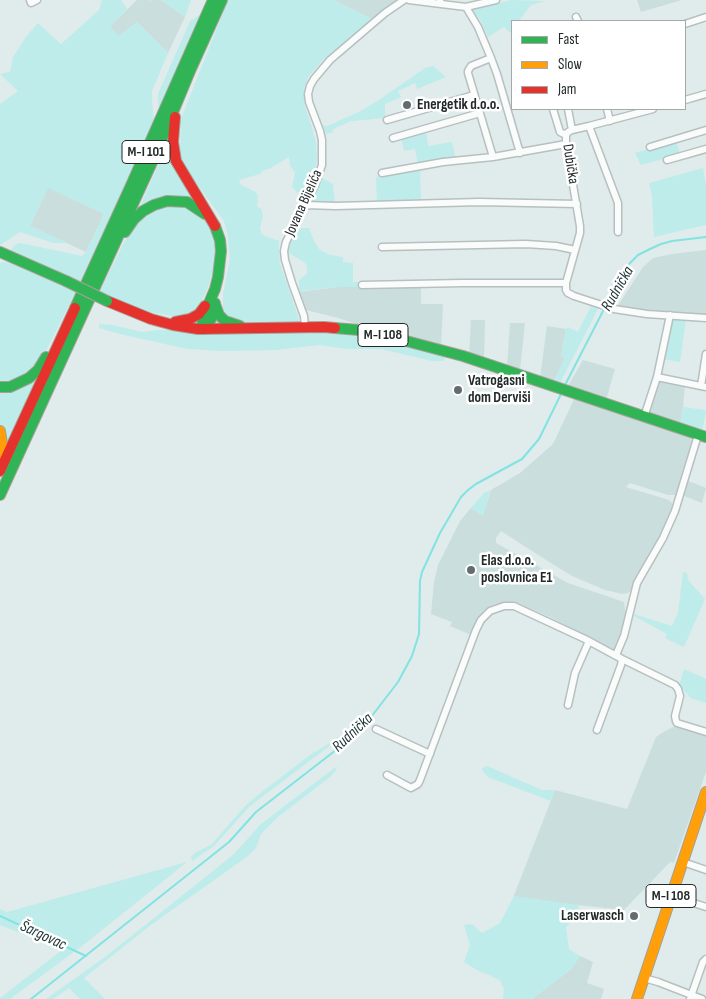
<!DOCTYPE html>
<html>
<head>
<meta charset="utf-8">
<style>
	body { margin:0 }
	#map { position:relative; width:706px; height:999px; overflow:hidden; background:#e0ebeb; font-family:"Sofia Sans Condensed",sans-serif }
	canvas { display:block }
	.legend { position:absolute; left:511px; top:20px; width:175px; height:90px; box-sizing:border-box; background:#fff; border:1px solid #a7a9a9; margin:0; padding:6px 9px; list-style:none; font-size:15px; color:#222929 }
	.legend li { display:flex; align-items:center; gap:10px; height:25px }
	.legend b { width:25px; border:1px solid #a7a9a9 }
</style>
</head>
<body>
<div id="map">
<canvas width="706" height="999"></canvas>
<ul class="legend">
<li><b style="height:6px;background:#30b455"></b>Fast</li>
<li><b style="height:6px;background:#ff9f0a"></b>Slow</li>
<li><b style="height:6px;background:#e5322d"></b>Jam</li>
</ul>
</div>
<script>
const ctx = document.querySelector('canvas').getContext('2d');
ctx.lineJoin = 'round';
function fillPath(path, color) { ctx.fillStyle = color; ctx.fill(path, 'evenodd'); }
const poly = rows => new Path2D(rows.map(r => 'M' + r).join(''));
function trace(path, color, width, dash) { ctx.strokeStyle = color; ctx.lineWidth = width; ctx.lineCap = dash ? 'butt' : 'round'; ctx.setLineDash(dash || []); ctx.stroke(path); }
function drawText(font, color, halo, rows, align = 'center') {
  ctx.font = font + ' "Sofia Sans Condensed",sans-serif'; ctx.lineWidth = 5; ctx.setLineDash([]); ctx.textBaseline = 'middle'; ctx.strokeStyle = halo; ctx.fillStyle = color; for (const [text, x, y, turn = 0] of rows) {
    ctx.save(); ctx.translate(x, y); ctx.rotate((+turn || 0) * Math.PI / 180); ctx.textAlign = isNaN(turn) ? turn : align; if (halo) ctx.strokeText(text, 0, 0); ctx.fillText(text, 0, 0); ctx.restore();
  }
}
const built = poly([
	[137,0,149,0,150,1,151,0,161,0,185,17,168,53,137,22,118,37,110,26],
	[334,0,398,0,372,19],
	[637,0,682,0,641,12],
	[48,187,104,214,86,252,30,226],
	[706,250,706,315,617,307,643,267,653,258,672,254],
	[338,287,421,287,421,304,443,304,441,347,360,325,338,318,306,310,297,292],
	[471,320,485,320,484,360,469,356],
	[510,323,525,323,520,370,507,367],
	[547,326,566,329,561,356,565,358,554,381,540,378],
	[583,360,615,369,606,400,568,386],
	[658,380,685,385,683,407,680,424,648,415],
	[576,395,690,435,692,442,678,493,676,495,668,495,630,483,626,487,669,500,672,503,673,508,662,534,634,588,628,593,623,594,605,590,572,576,546,560,501,531,496,538,496,543,568,583,624,602,626,617,622,637,618,647,613,650,609,648,550,617,518,603,495,604,484,610,478,619,471,635,450,626,452,622,431,614,434,582,438,565,460,521,471,508,483,515,491,490,520,473,553,444],
	[688,481,706,488,702,503,682,495],
	[675,726,706,736,706,772,674,863,670,862,624,910,513,898,555,790,627,809,656,737,665,731],
	[580,956,593,962,587,983,604,989,601,999,532,999,571,969]
]);
const green = poly([
	[102,0,121,0,127,9,110,26,118,36,137,22,168,53,152,91,152,99,154,124,80,282,11,250,15,245,19,243,25,244,82,256,86,252,104,214,48,188,30,226,67,243,53,243,20,232,0,245,0,104,18,91,0,74,10,72,13,57,26,37,38,23,61,44,99,10],
	[161,0,191,0,185,17],
	[228,0,334,0,372,19,324,59,309,76,305,86,304,94,305,107,312,127,316,143,317,159,316,166,302,198,292,187,295,173,290,165,289,157,269,169,264,170,260,174,239,180,241,185,256,192,258,197,257,206,261,209,263,216,260,228,261,233,265,236,279,241,279,249,280,264,299,319,298,322,294,323,245,322,237,321,230,317,224,311,223,307,223,294,230,259,228,236,224,221,189,173,183,163,180,153,181,119],
	[511,0,545,1,531,5,519,21,512,21,512,30,510,33,504,27,488,37,480,20,471,8,492,5],
	[203,13,161,109,158,104,158,94,190,21],
	[433,66,446,77,417,89,415,83,398,91,401,97,385,104,385,118,351,121,333,129,333,132,326,134,323,125,327,126,359,112,379,100,425,68],
	[426,130,428,146,452,142,456,159,418,164,415,149,404,151,401,137],
	[171,136,172,146,202,206,189,200,137,213],
	[676,141,680,154,641,165,635,153],
	[703,168,706,184,706,225,654,237,652,196,649,183],
	[420,169,421,200,377,202,376,177],
	[322,178,333,184,335,204,313,203,311,202,311,200],
	[160,205,186,205,202,214,212,224,215,237,216,249,213,272,207,290,197,311,182,318,150,312,126,303,100,291,123,244,135,221],
	[301,228,309,228,314,241,319,249,330,255,343,257,343,262,353,263,353,282,359,282,359,287,338,287,299,291,299,280,307,274,307,266,304,262,287,252,287,245],
	[3,262,13,263,76,291,40,363,17,382,0,384,0,263],
	[591,306,598,309,560,383,554,381,565,358,561,356,566,329,568,327,578,332],
	[673,319,686,319,680,362,663,359,671,322],
	[99,324,113,325,142,332,158,330,351,332,445,356,444,361,432,361,381,349,347,349,319,345,276,350,223,351,187,349,120,334,99,328],
	[38,377,4,454,3,433,0,425,0,389],
	[683,407,706,410,702,433,680,424],
	[491,490,490,491,483,516,471,508,484,493],
	[683,572,687,573,688,580,705,599,684,647,665,638,667,634,634,616,634,614,672,626,678,613],
	[684,669,706,679,706,703,691,698,679,685],
	[337,737,340,738,250,806,214,846,192,861,191,857,195,853,212,844,246,805,263,791,310,755,328,744],
	[337,766,336,770,330,777,278,817,261,834,256,848,248,856,151,925,84,978,105,999,80,999,69,988,53,999,46,999,105,957,233,855,261,824],
	[487,766,542,790,555,790,551,801,488,777,481,769],
	[187,862,82,946,10,999,0,999,0,998,62,950,0,925,0,909,7,912],
	[514,896,579,905,577,915,566,927,569,949,580,956,571,969,532,999,503,999,504,989,500,980,477,970,464,962,470,945,464,925,472,924,482,933,500,923]
]);
const stream = poly([
	[565,385,621,276,630,263,638,255,650,249,661,244,672,241,706,237],
	[0,916,86,956],
	[31,999,229,842,256,812,354,736,368,721,398,682,412,656,419,634,420,581,422,572,440,533,461,497,468,490,476,484,522,459,539,439,562,392]
]);
const street = poly([
	[30,0,31,3,37,0],
	[409,0,441,4],
	[440,0,441,4,466,7,496,0],
	[466,7,478,27,491,58],
	[576,17,578,21],
	[685,24,706,17],
	[685,100,706,94],
	[553,109,560,132,566,135],
	[568,109,572,130],
	[607,109,610,121],
	[653,109,589,126,572,130,568,132,566,135,566,144,580,226,580,233,566,283,566,290,568,293,574,296,614,309,647,314,706,318],
	[387,120,474,95],
	[589,126,618,203,618,232],
	[393,138,480,113],
	[650,147,706,130],
	[493,157,468,73,468,71,471,66,491,58,497,74,520,153],
	[667,160,706,149],
	[382,173,443,162,493,157,566,144],
	[306,205,336,206,479,202,577,204],
	[382,247,526,244,556,246,575,250],
	[362,285,462,283,566,283],
	[305,327,304,316,292,283,285,260,284,251,286,242,315,185,322,165,322,140,320,131,309,102,308,94,310,86,314,79,330,60,385,13,404,0],
	[657,377,706,387],
	[701,386,706,354],
	[644,417,657,377,670,315],
	[616,655,624,636,637,583,663,538,675,511,698,435],
	[568,705,575,673,589,641],
	[376,729,430,754],
	[597,730,621,665,622,659],
	[387,775,411,788,418,784,420,780,476,630,481,620,490,611,504,606,514,606,585,639,622,659,675,685,678,689,680,696,675,716,676,721,677,723,706,732],
	[683,862,706,870],
	[671,896,706,907],
	[644,978,658,982,702,999],
	[690,999,703,962,706,959]
]);
const fast = poly([
	[125,232,134,219,143,211,154,205,167,201,187,202,205,214],
	[0,252,66,281],
	[215,304,219,315,225,321,240,326],
	[75,308,133,181,213,0],
	[335,328,359,330,376,333,463,356,706,437],
	[202,329,203,317,215,289,218,277,221,251,220,240,215,226],
	[205,329,211,319,215,303],
	[0,387,10,387,29,378,38,370,46,357],
	[0,495,154,158,190,71,222,0]
]);
const slow = poly([
	[0,431,2,444,0,456],
	[637,999,706,792]
]);
const jam = poly([
	[175,117,173,142,176,161,215,226],
	[107,301,151,319,173,325,198,329,324,327,335,328],
	[175,322,190,319,199,314,205,306],
	[0,471,75,308]
]);
const fastBridge = poly([
	[66,281,107,301]
]);
const markers = [
	[407,105,5,"#646d6d"],
	[458,390,5,"#646d6d"],
	[471,570,5,"#646d6d"],
	[634,916,5,"#646d6d"]
];
const shields = [
	[146,152,48],
	[383,335,50],
	[671,896,50]
];
const shieldNames = [
	["M-I 101",146,152],
	["M-I 108",383,335],
	["M-I 108",671,896]
];
const poiNames = [
	["Energetik d.o.o.",417,105],
	["Vatrogasni",468,381],
	["dom Derviši",468,398],
	["Elas d.o.o.",481,561],
	["poslovnica E1",481,578],
	["Laserwasch",624,916,"right"]
];
const streetNames = [
	["Dubička",570,164,81],
	["Jovana Bijelića",304,203,-66]
];
const waterNames = [
	["Rudnička",618,289,-60],
	["Rudnička",353,733,-43],
	["Šargovac",43,936,25]
];
fillPath(built, '#cadede');
fillPath(green, '#beecea');
trace(stream, '#81e3e2', 2);
trace(street, '#b7c0bf', 9);
trace(fast, '#a7a297', 12);
trace(slow, '#a7a297', 12);
trace(jam, '#a7a297', 12);
trace(street, '#fafcfc', 6);
trace(fast, '#30b455', 10);
trace(slow, '#ff9f0a', 10);
trace(jam, '#e5322d', 10);
trace(fastBridge, '#a7a297', 12, []);
trace(fastBridge, '#30b455', 10);
for (const [x, y, r, color] of markers) { const dot = new Path2D(); dot.arc(x, y, r, 0, 2 * Math.PI); ctx.fillStyle = color; ctx.fill(dot); trace(dot, '#fff', 2); }
for (const [x, y, w] of shields) { const box = new Path2D(); box.roundRect(x - w / 2, y - 11.5, w, 23, 4); ctx.fillStyle = '#fff'; ctx.fill(box); trace(box, '#222929', 1); }
drawText('bold 14px', '#222929', null, shieldNames);
drawText('bold 15px', '#222929', '#fff', poiNames, 'left');
drawText('15px', '#222929', '#fff', streetNames);
drawText('italic 16px', '#213837', '#fff', waterNames);
</script>
</body>
</html>
